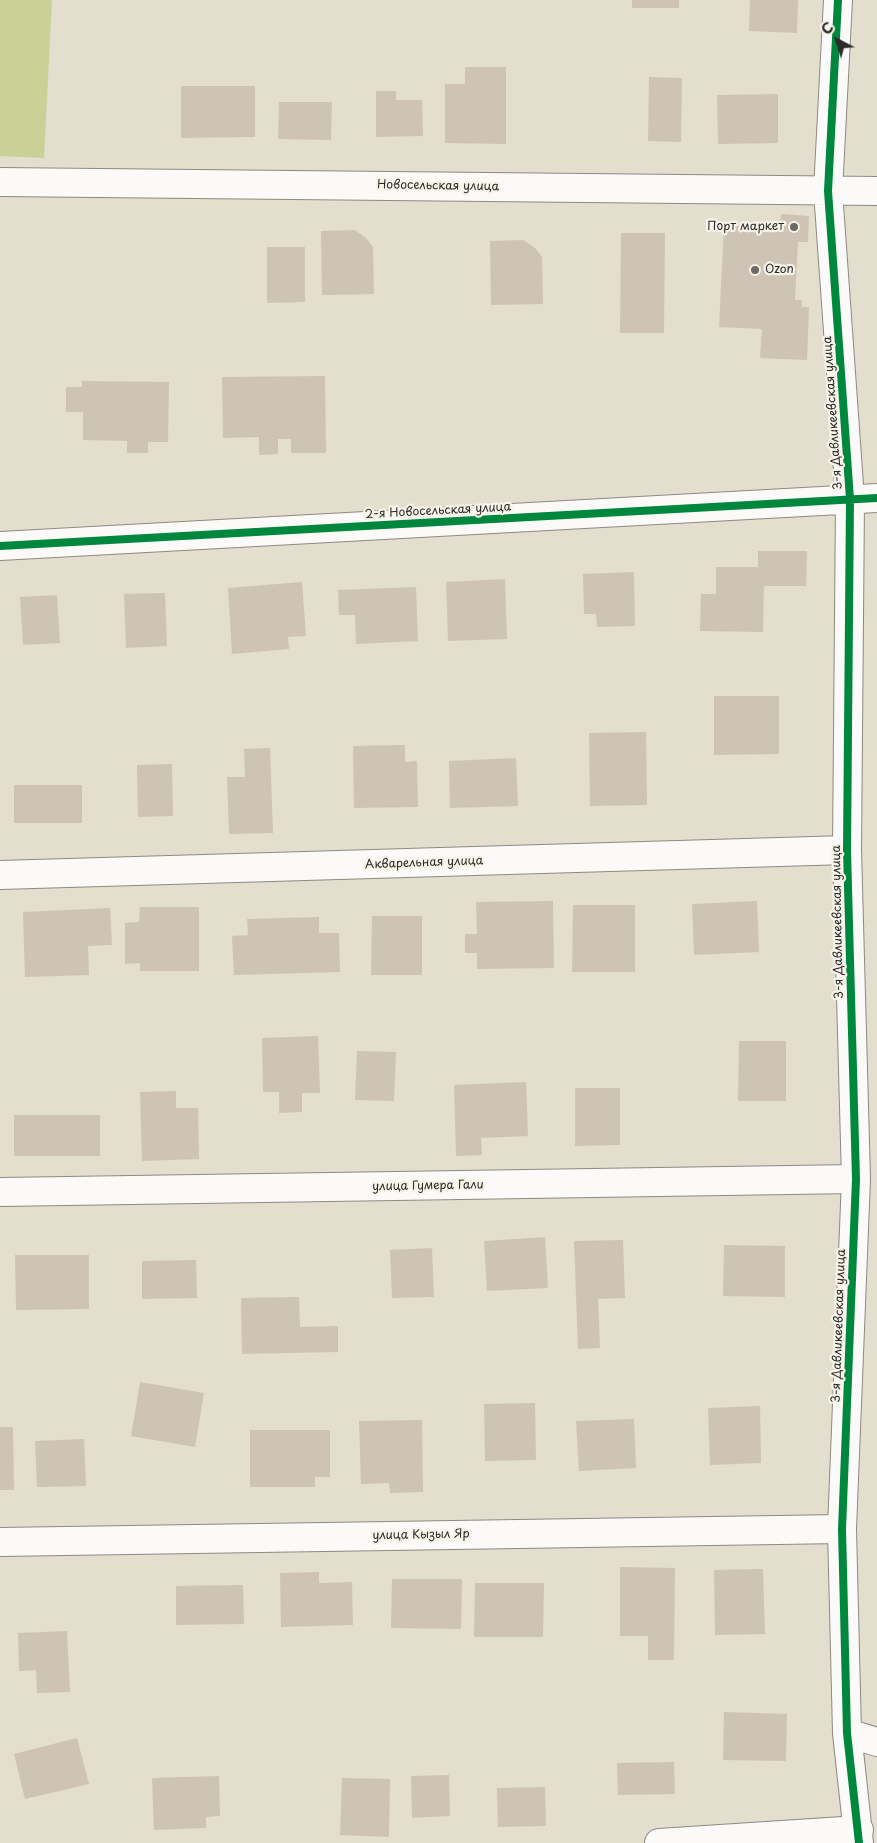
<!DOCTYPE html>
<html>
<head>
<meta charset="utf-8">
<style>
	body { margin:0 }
	#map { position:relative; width:877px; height:1843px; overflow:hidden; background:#e3decd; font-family:"Playpen Sans",sans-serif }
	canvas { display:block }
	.north { position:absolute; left:812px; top:15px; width:50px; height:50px; -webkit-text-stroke:4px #f7f3e8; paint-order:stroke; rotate:320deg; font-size:14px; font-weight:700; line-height:20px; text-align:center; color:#2b2b2b }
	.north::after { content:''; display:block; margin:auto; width:18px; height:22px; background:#2b2b2b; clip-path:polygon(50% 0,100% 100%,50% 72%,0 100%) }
</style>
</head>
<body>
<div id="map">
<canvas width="877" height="1843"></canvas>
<div class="north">С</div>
</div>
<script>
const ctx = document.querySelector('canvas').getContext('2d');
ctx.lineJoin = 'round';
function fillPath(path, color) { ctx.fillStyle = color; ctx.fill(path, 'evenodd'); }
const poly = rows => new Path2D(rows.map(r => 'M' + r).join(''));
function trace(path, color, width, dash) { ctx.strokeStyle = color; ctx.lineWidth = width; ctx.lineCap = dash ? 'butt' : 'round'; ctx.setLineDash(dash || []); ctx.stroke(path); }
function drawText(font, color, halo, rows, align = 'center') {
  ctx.font = font + ' "Playpen Sans",sans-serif'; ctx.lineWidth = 4.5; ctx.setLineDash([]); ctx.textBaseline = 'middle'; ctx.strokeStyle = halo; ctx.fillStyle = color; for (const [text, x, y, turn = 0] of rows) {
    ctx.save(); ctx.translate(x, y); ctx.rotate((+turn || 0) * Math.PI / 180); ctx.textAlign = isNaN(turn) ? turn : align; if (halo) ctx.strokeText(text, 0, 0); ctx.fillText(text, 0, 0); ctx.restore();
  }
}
const green = poly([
	[0,0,52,0,44,158,0,156]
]);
const building = poly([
	[632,0,679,0,679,8,632,8],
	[750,0,798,0,797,33,749,31],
	[465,67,506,67,506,144,445,143,445,84,465,84],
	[649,77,682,78,681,142,648,141],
	[181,86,255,86,255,137,181,138],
	[376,91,396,91,396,100,422,100,423,136,376,137],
	[778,94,778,143,718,144,717,95],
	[279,102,332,102,331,140,278,139],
	[781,214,809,216,808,242,798,242,795,300,802,300,802,307,809,307,807,360,760,358,762,329,719,327,724,225,780,227],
	[355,230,366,238,373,247,374,294,322,295,321,231],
	[621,233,665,233,664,333,620,333],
	[523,240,535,248,542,257,543,304,491,305,490,241],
	[267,247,305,247,305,302,267,303],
	[325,376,326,453,291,453,291,439,278,439,278,454,259,455,259,437,223,438,222,377],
	[82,381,169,382,168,442,148,442,148,453,127,453,127,441,83,440,83,412,66,412,66,387,82,387],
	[758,551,807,551,806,586,764,586,763,632,700,631,701,594,716,594,716,567,758,567],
	[634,572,635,626,597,627,596,614,584,614,583,574],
	[505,579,507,639,448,641,446,582],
	[302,582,306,636,288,637,289,649,232,654,228,588],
	[416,587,418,641,356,644,355,615,339,615,338,590],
	[165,593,167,646,126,648,124,594],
	[57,595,60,643,23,645,20,597],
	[714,696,779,696,779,754,714,755],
	[646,732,647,805,590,806,589,733],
	[405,745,405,762,417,761,418,807,354,808,353,746],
	[270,748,273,833,229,834,227,777,245,777,244,749],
	[516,758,518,806,450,808,449,761],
	[172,764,173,816,138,817,137,765],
	[14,785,82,785,82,823,14,823],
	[553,901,554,968,477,969,477,953,465,953,465,934,477,934,476,902],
	[757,901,759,952,694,955,692,904],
	[573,905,635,905,635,972,572,972],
	[140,907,199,907,199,971,140,971,140,963,125,964,125,923,139,922],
	[110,908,112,945,88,946,89,975,25,977,23,912],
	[372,916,422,916,422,975,371,975],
	[319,917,319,933,339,933,340,972,234,975,232,936,248,935,247,919],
	[318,1036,320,1093,302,1093,302,1112,279,1113,279,1092,263,1092,262,1038],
	[739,1041,786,1041,786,1101,738,1101],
	[357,1051,396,1052,394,1101,355,1100],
	[526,1082,528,1136,481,1138,482,1155,456,1156,454,1085],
	[575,1088,620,1088,620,1145,575,1146],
	[176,1091,176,1108,198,1108,199,1159,142,1161,140,1092],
	[14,1115,100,1115,100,1156,14,1156],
	[545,1237,548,1288,487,1291,484,1241],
	[623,1240,625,1298,598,1299,600,1348,578,1349,574,1241],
	[724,1245,785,1246,785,1297,723,1296],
	[432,1248,434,1297,392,1298,390,1250],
	[15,1255,89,1255,89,1309,16,1310],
	[196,1260,197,1298,142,1299,142,1261],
	[299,1297,300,1327,338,1326,338,1352,242,1354,241,1298],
	[140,1382,204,1393,195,1447,131,1436],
	[535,1403,536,1460,485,1461,484,1404],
	[760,1406,761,1463,710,1465,708,1408],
	[634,1419,636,1468,579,1471,576,1421],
	[422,1420,423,1492,390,1493,389,1483,361,1484,359,1421],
	[0,1427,13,1427,14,1490,0,1490],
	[250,1430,330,1430,330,1477,315,1477,315,1487,250,1487],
	[84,1439,86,1486,37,1487,35,1441],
	[620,1567,675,1568,674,1660,648,1660,648,1636,620,1636],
	[763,1569,765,1634,715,1635,714,1570],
	[319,1572,319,1583,352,1582,353,1625,281,1627,280,1573],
	[392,1579,462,1579,461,1629,391,1628],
	[475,1583,544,1583,543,1637,474,1637],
	[243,1585,244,1624,176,1625,176,1586],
	[67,1631,70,1692,37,1693,36,1670,19,1671,18,1633],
	[724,1712,787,1714,786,1761,723,1760],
	[77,1738,89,1784,25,1799,14,1754],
	[674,1762,675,1794,618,1795,617,1763],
	[449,1775,450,1816,412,1818,411,1776],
	[219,1776,220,1816,206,1817,206,1828,154,1830,152,1778],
	[342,1778,390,1779,389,1837,340,1835],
	[545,1787,546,1826,498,1827,497,1788]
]);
const minor = poly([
	[838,0,828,191,850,499,847,850,856,1179,842,1529,847,1733,859,1843],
	[0,182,877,191],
	[0,546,877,498],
	[0,875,847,850],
	[0,1192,856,1179],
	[0,1542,842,1529],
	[847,1733,877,1742],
	[659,1843,859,1830]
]);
const cycleway = poly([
	[838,0,828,191,850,499,847,850,856,1179,842,1529,847,1733,859,1843],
	[0,546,877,498]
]);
const markers = [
	[794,227,5,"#6b6a64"],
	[755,270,5,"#6b6a64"]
];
const streetNames = [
	["Новосельская улица",438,186,1],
	["3-я Давликеевская улица",833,413,-94],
	["2-я Новосельская улица",438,511,-3],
	["Акварельная улица",424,863,-2],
	["3-я Давликеевская улица",838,922,-91],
	["улица Гумера Гали",428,1186,-1],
	["3-я Давликеевская улица",839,1326,-88],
	["улица Кызыл Яр",421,1535,-1]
];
const poiNames = [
	["Порт маркет",784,227],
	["Ozon",765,270,"left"]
];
fillPath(green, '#c9d197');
fillPath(building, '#cdc4b5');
trace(minor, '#8d8a82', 30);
trace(minor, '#fbfaf8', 28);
trace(cycleway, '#00873e', 8);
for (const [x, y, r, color] of markers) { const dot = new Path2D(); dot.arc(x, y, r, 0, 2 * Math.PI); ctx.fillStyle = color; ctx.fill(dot); trace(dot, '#f7f3e8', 2); }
drawText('12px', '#2b2b2b', '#f7f3e8', streetNames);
drawText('12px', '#2b2b2b', '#f7f3e8', poiNames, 'right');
</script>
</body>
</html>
